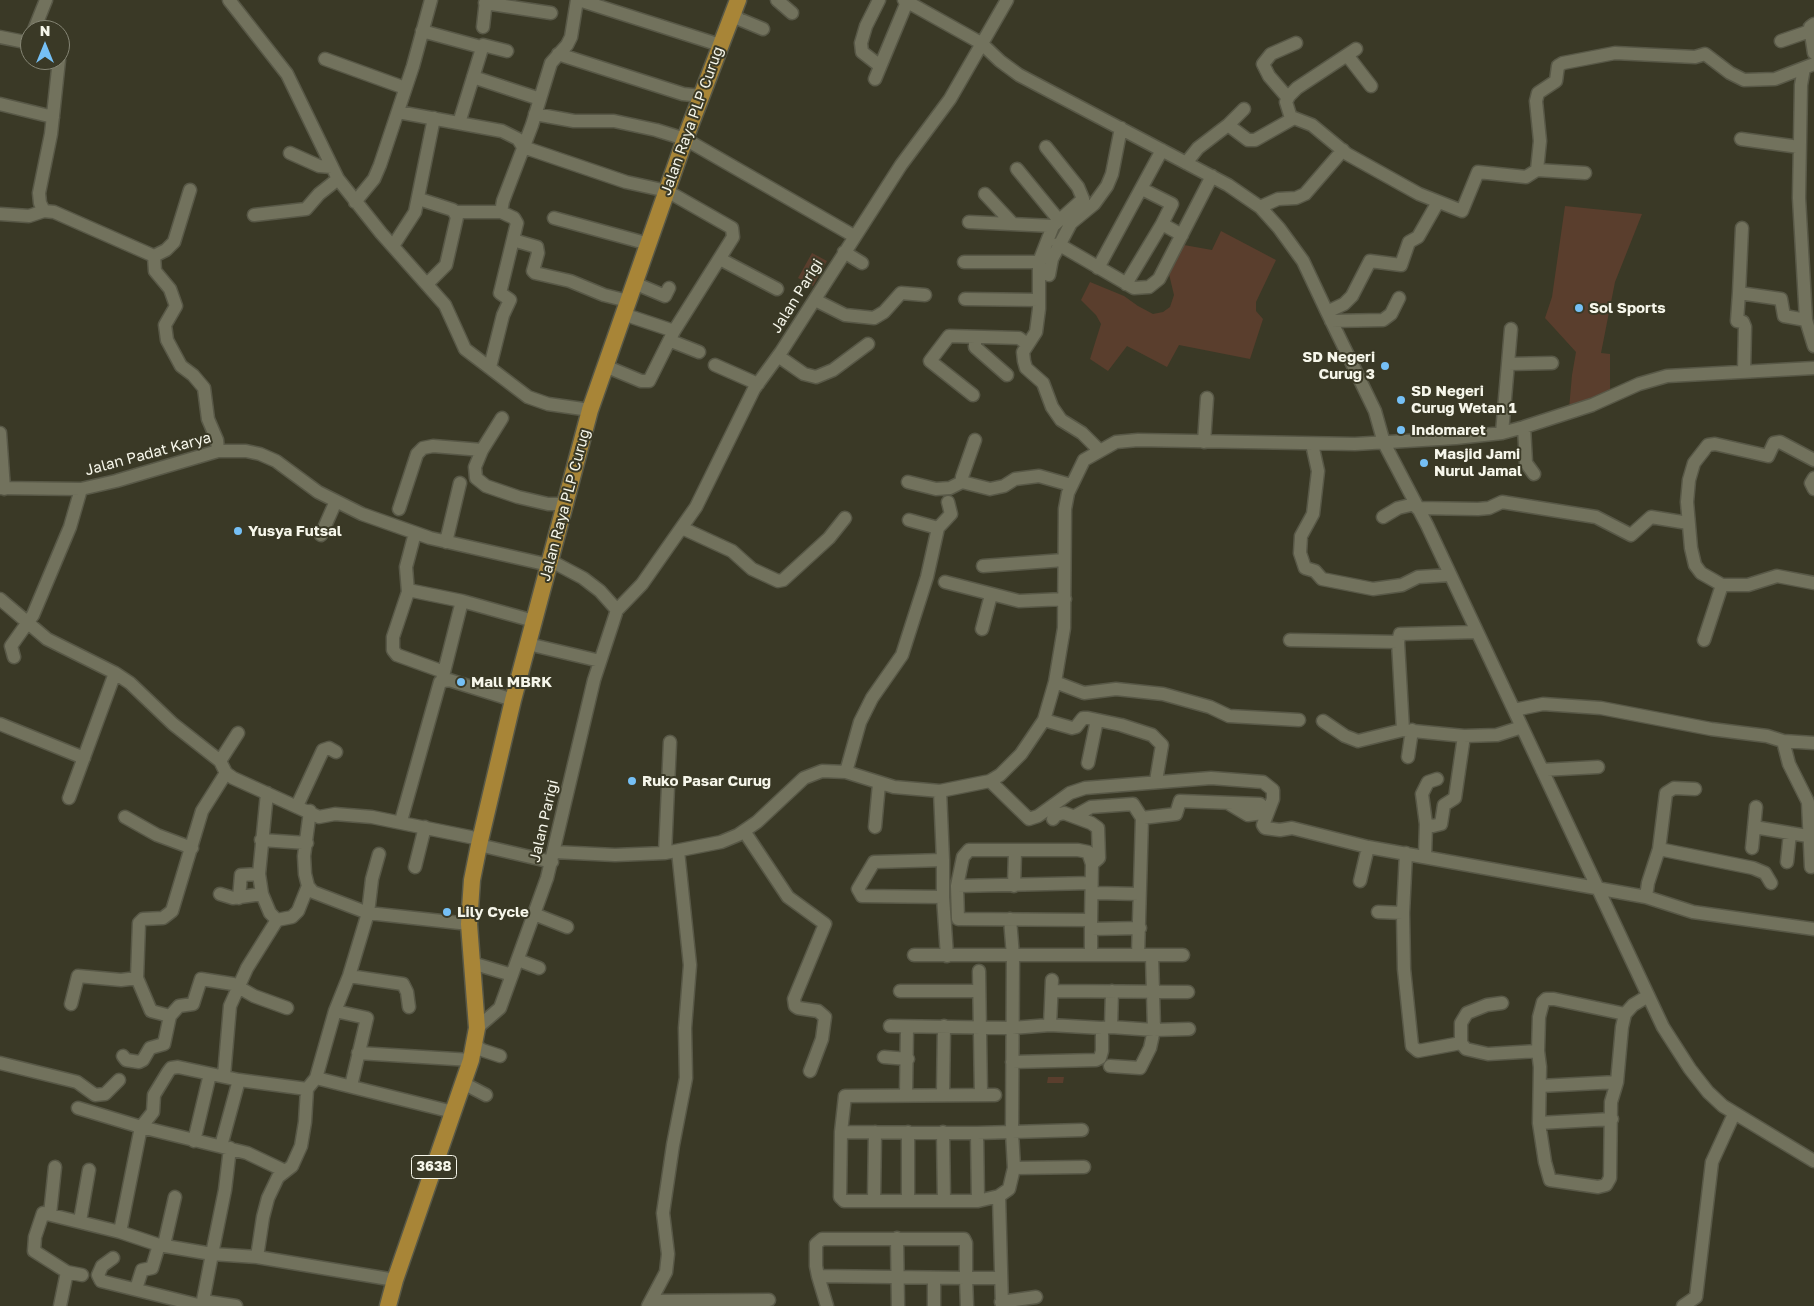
<!DOCTYPE html>
<html>
<head>
<meta charset="utf-8">
<style>
	body { margin:0 }
	#map { position:relative; width:1814px; height:1306px; overflow:hidden; background:#3a3926; font-family:"Golos Text",sans-serif }
	canvas { display:block }
	.north { position:absolute; left:20px; top:20px; width:50px; height:50px; box-sizing:border-box; background:#3a3926; border:1px solid #858574; border-radius:50%; rotate:0deg; font-size:14px; font-weight:700; line-height:20px; text-align:center; color:#f6f6ea }
	.north::after { content:''; display:block; margin:auto; width:18px; height:22px; background:#75c0f6; clip-path:polygon(50% 0,100% 100%,50% 72%,0 100%) }
</style>
</head>
<body>
<div id="map">
<canvas width="1814" height="1306"></canvas>
<div class="north">N</div>
</div>
<script>
const ctx = document.querySelector('canvas').getContext('2d');
ctx.lineJoin = 'round';
function fillPath(path, color) { ctx.fillStyle = color; ctx.fill(path, 'evenodd'); }
const poly = rows => new Path2D(rows.map(r => 'M' + r).join(''));
function trace(path, color, width, dash) { ctx.strokeStyle = color; ctx.lineWidth = width; ctx.lineCap = dash ? 'butt' : 'round'; ctx.setLineDash(dash || []); ctx.stroke(path); }
function drawText(font, color, halo, rows, align = 'center') {
  ctx.font = font + ' "Golos Text",sans-serif'; ctx.lineWidth = 4; ctx.setLineDash([]); ctx.textBaseline = 'middle'; ctx.strokeStyle = halo; ctx.fillStyle = color; for (const [text, x, y, turn = 0] of rows) {
    ctx.save(); ctx.translate(x, y); ctx.rotate((+turn || 0) * Math.PI / 180); ctx.textAlign = isNaN(turn) ? turn : align; if (halo) ctx.strokeText(text, 0, 0); ctx.fillText(text, 0, 0); ctx.restore();
  }
}
const green = poly([
	[1565,206,1642,214,1615,282,1601,353,1610,354,1610,394,1569,409,1572,375,1576,352,1545,318,1552,297],
	[1221,231,1276,260,1256,302,1256,311,1263,319,1250,359,1179,345,1167,367,1127,346,1108,371,1090,359,1101,324,1096,315,1081,300,1090,282,1124,296,1138,306,1153,314,1163,312,1170,307,1174,295,1169,274,1184,245,1212,250],
	[812,253,827,261,813,286,798,278],
	[1048,1077,1064,1077,1063,1083,1047,1083]
]);
const minor = poly([
	[229,0,287,74,338,179,381,233,445,305,465,349,528,397,548,404,590,410],
	[579,0,720,45],
	[777,0,792,13],
	[879,0,866,26,861,43,862,52,880,66],
	[904,0,981,43,1000,61,1019,75,1228,185,1260,207,1279,228,1303,261,1327,312,1375,411,1384,443,1427,525,1663,1027,1690,1069,1708,1092,1723,1106,1814,1161],
	[485,3,551,13],
	[733,12,739,19,763,29],
	[1814,24,1810,27,1814,53],
	[483,27,486,0],
	[34,30,46,0],
	[422,31,481,47],
	[0,37,30,43],
	[1781,41,1810,31],
	[558,54,683,94,701,96],
	[1347,55,1371,86],
	[325,59,405,88],
	[1804,68,1801,85,1799,198,1806,320,1814,346],
	[473,77,540,99],
	[875,79,907,2],
	[1288,98,1269,76,1263,64,1271,54,1296,43],
	[0,104,53,117],
	[398,112,502,131,518,139,523,147,626,182,667,191,732,228,733,237,674,331,649,381,641,381,605,366],
	[535,114,574,121,614,121,656,130,685,139,854,236],
	[1291,118,1286,102,1289,96,1297,88,1356,49],
	[459,123,483,45,507,51],
	[1228,125,1244,109],
	[1741,139,1799,147],
	[1046,147,1078,187,1083,199,1053,226,1039,262,1039,309,1036,332,1023,352,1024,361,1026,368,1043,383,1052,407,1061,420,1082,433,1099,450],
	[290,153,319,166,332,167],
	[1186,163,1198,148,1228,125,1248,140,1255,140,1294,118,1312,125,1347,154,1419,194,1462,211,1478,172,1526,177,1537,170,1540,141,1536,101,1538,93,1556,81,1558,66,1563,63,1615,53,1695,57,1705,54,1730,73,1744,80,1775,79,1814,64],
	[1017,169,1058,219],
	[1537,170,1585,173],
	[1142,189,1172,204,1162,224],
	[985,194,1013,224],
	[419,199,453,210,457,217,446,265,428,283],
	[355,202,374,179,380,165,413,66,431,0],
	[1260,207,1278,199,1296,198,1305,194,1343,150],
	[44,211,40,203,39,193,51,134,59,60],
	[456,212,501,212,514,218,517,223,500,293,510,300,503,315,490,367],
	[501,212,503,201,532,125,551,63,567,45,571,37,577,0],
	[0,214,29,216,44,211,54,212,154,256,155,271,170,289,176,306,165,325,167,340,181,366,193,375,204,388,208,419,217,440,218,451],
	[254,215,306,209,319,194,338,179],
	[554,218,649,244],
	[969,222,1053,226],
	[1742,228,1739,293,1781,299,1784,316,1806,320],
	[513,240,537,247,538,253,533,271,535,273,570,281,604,295,628,301],
	[1058,244,1134,288,1149,287,1159,279,1212,176],
	[393,246,415,212,434,118],
	[844,252,862,263],
	[154,256,166,250,174,242,190,190],
	[720,259,777,289],
	[964,262,1039,262],
	[1098,268,1162,150],
	[1049,275,1052,259,1071,223,1094,204,1107,186,1112,174,1121,128],
	[634,283,665,296,669,288],
	[1126,284,1162,224,1182,235],
	[1739,293,1737,321,1743,322,1745,327,1744,372],
	[965,299,1039,300],
	[815,300,845,315,874,318,884,312,901,293,925,295],
	[1327,312,1344,304,1352,296,1370,261,1401,265,1409,242,1418,237,1438,202],
	[623,314,674,331],
	[1331,321,1383,320,1391,314,1399,298],
	[975,337,975,347,1007,375],
	[671,341,699,352],
	[778,356,804,374,816,377,833,370,868,344],
	[1508,364,1552,363],
	[715,365,758,384],
	[973,395,930,361,949,336,1019,338,1027,344],
	[502,418,482,450,475,467,476,478,486,486,518,497,548,504,567,504],
	[1524,427,1526,463,1534,474],
	[0,433,4,489],
	[1502,433,1511,329],
	[975,440,962,477,962,482,990,489,1004,486,1015,479,1039,476,1071,485],
	[1204,442,1207,398],
	[1312,444,1318,471,1313,514,1301,536,1300,553,1305,568,1315,571,1322,579,1373,589,1402,585,1418,577,1450,575],
	[1814,460,1780,442,1774,443,1768,456,1715,444,1708,445,1694,463,1689,480,1687,502,1691,548,1695,565,1701,573,1722,585,1748,585,1777,576,1814,583],
	[1814,478,1811,483,1814,489],
	[908,482,936,489,950,488,962,482],
	[0,488,81,489,116,481,218,451,246,451,260,454,276,461,318,492,362,514,430,538,549,565],
	[1417,508,1478,509,1489,508,1502,502,1596,517,1631,535,1651,517,1688,523],
	[399,509,417,454,423,448,433,446,482,450],
	[1383,517,1398,508,1415,504],
	[909,520,938,528],
	[682,528,732,551,752,569,778,581,783,580,829,538,845,518],
	[415,533,406,567,408,592,393,637,393,650,397,655,444,672],
	[321,535,336,501],
	[446,542,460,483],
	[551,561,583,578,600,591,617,610],
	[983,566,1064,560],
	[945,582,1019,601,1065,599],
	[408,590,462,601,534,621],
	[0,599,47,639,115,673,130,683,173,724,220,761,226,773,233,778,319,817,335,814,372,817,480,839],
	[982,629,991,595],
	[1290,640,1398,642],
	[1704,640,1722,585],
	[528,644,600,661],
	[14,657,11,646,33,615,70,527,81,489],
	[442,680,462,601],
	[1055,682,1084,693,1116,689,1163,694,1210,707,1229,716,1299,720],
	[1514,710,1543,704,1601,708,1711,729,1767,736,1783,741,1814,743],
	[1044,720,1072,728,1076,727,1083,718,1088,718,1121,725,1152,735,1162,745,1156,781],
	[1323,721,1345,736,1358,741,1403,730,1464,736,1497,735,1522,727],
	[0,724,84,758],
	[1403,730,1398,642,1400,634,1477,632],
	[1783,741,1789,764,1808,802,1811,867],
	[1408,757,1412,730],
	[220,761,238,733],
	[1088,763,1097,720],
	[1542,770,1598,767],
	[846,772,860,722,872,698,902,655,927,577,938,528,951,514,948,502],
	[990,781,1029,819,1038,816,1070,793,1085,788,1211,778,1263,782,1273,790,1273,799,1263,825,1265,828,1280,830,1292,828,1368,847,1646,897,1693,912,1814,929],
	[940,791,943,860,943,897,947,956],
	[267,793,259,874,262,894,270,913,277,920,292,917,298,911,308,886],
	[69,798,115,673],
	[297,806,323,750,329,748,336,752],
	[310,811,304,856,305,874,308,886,313,892,368,913,469,924],
	[1075,816,1091,807,1133,804,1142,818,1138,955],
	[125,817,157,835,192,848],
	[1142,818,1176,814,1180,801,1260,804,1263,807,1262,813,1248,815,1228,803],
	[1053,819,1056,815,1064,813,1091,823,1098,828,1099,858,1092,864],
	[401,821,440,682,449,680,513,700],
	[1426,824,1433,826,1441,824,1444,805,1455,798,1464,736],
	[875,827,879,784],
	[1754,827,1814,837],
	[744,831,788,897,825,924,794,999,795,1006,798,1008,818,1011,825,1017,822,1039,810,1071],
	[261,840,307,843],
	[479,845,552,862],
	[1752,848,1756,807],
	[1659,849,1753,868,1765,873,1771,883],
	[969,850,1078,850,1088,852,1092,864,1091,920,958,919,957,886,963,857,969,850],
	[554,852,615,855,665,853,721,842,738,835,757,822,804,778,822,771,846,772,894,787,940,791,990,781,1000,775,1021,754,1044,720,1055,682,1064,628,1065,509,1068,493,1084,460,1116,442,1138,440,1355,444,1456,438,1502,433,1524,427,1592,405,1639,384,1667,376,1814,368],
	[665,853,670,742],
	[1406,853,1403,913,1404,969,1412,1046,1418,1051,1461,1043,1466,1049,1488,1054,1538,1051],
	[1425,856,1426,824,1422,794,1428,782,1437,779],
	[1787,862,1790,833],
	[415,867,425,827],
	[1360,881,1368,847],
	[957,886,1091,883],
	[1014,886,1015,851],
	[1096,893,1139,894],
	[220,894,233,898,262,894],
	[943,897,862,896,858,889,874,862,943,860],
	[1646,897,1648,883,1659,849,1666,793,1674,788,1695,789],
	[239,898,241,875,259,874],
	[1378,912,1403,913],
	[534,914,567,927],
	[1091,920,1091,929,1140,928],
	[1091,929,1091,955],
	[914,955,1183,955],
	[518,960,539,968],
	[472,963,512,975],
	[979,971,981,1095],
	[349,976,403,984,407,992,409,1007],
	[900,991,979,991],
	[1052,991,1188,992],
	[71,1004,78,976,121,980,137,978],
	[335,1011,367,1018,351,1086],
	[1625,1014,1554,999,1546,999,1543,1002,1539,1017,1538,1051,1540,1067,1539,1123,1545,1162,1550,1180,1598,1187,1606,1185,1610,1178,1611,1102,1617,1082,1622,1027,1625,1014,1633,1005,1648,996],
	[170,1016,151,1011,137,978,139,923,143,919,163,918,172,911,202,811,226,773],
	[1050,1025,1052,980],
	[890,1026,1012,1028,1050,1025,1102,1028,1111,1027,1112,991],
	[1111,1027,1154,1030,1189,1029],
	[477,1028,500,1008,547,878,594,680,617,610,642,584,696,507,754,389,781,352,901,165,950,99,1007,0],
	[1461,1043,1461,1023,1467,1013,1487,1005,1502,1003],
	[474,1044,482,1050,500,1056],
	[358,1053,471,1060],
	[123,1056,126,1060,139,1062,143,1060,150,1048,164,1044,170,1016,179,1006,193,1004,201,979,233,984,254,996,287,1008],
	[884,1057,908,1059],
	[1012,1062,1096,1060,1100,1058,1102,1051,1102,1028],
	[0,1063,77,1082,95,1095,105,1094,119,1080],
	[1110,1066,1140,1068,1150,1048,1154,1030,1152,956],
	[224,1076,230,1006,247,968,277,920],
	[316,1078,453,1112],
	[463,1083,486,1095],
	[1540,1086,1617,1082],
	[943,1094,944,1026],
	[906,1095,907,1027],
	[995,1095,845,1096,841,1132,840,1197,844,1201,978,1201,999,1196],
	[78,1108,141,1127,247,1153,285,1171],
	[1539,1123,1612,1119],
	[841,1132,977,1133,1082,1130],
	[943,1132,944,1201],
	[977,1133,978,1201],
	[194,1141,210,1074],
	[221,1146,239,1080,307,1089,316,1078,335,1011,349,976,368,913,372,879,379,854],
	[230,1148,225,1190,212,1254,257,1257,395,1280],
	[1014,1168,1084,1167],
	[874,1200,875,1132],
	[908,1200,908,1132],
	[50,1214,55,1167],
	[80,1221,89,1170],
	[120,1232,141,1127,153,1112,154,1095,168,1072,171,1068,178,1067,239,1080],
	[897,1238,898,1306],
	[164,1245,175,1197],
	[257,1257,263,1217,268,1198,278,1177,292,1166,301,1146,305,1122,307,1089],
	[113,1258,102,1266,98,1275,101,1281,202,1306],
	[82,1275,67,1272,34,1251,35,1237,43,1213,120,1232,159,1245,212,1254,202,1306],
	[818,1276,827,1306],
	[136,1289,142,1270,152,1268,159,1245],
	[203,1301,236,1306],
	[651,1301,769,1300],
	[1001,1302,1036,1297],
	[60,1306,67,1272],
	[648,1306,666,1272,668,1254,663,1213,673,1145,686,1078,685,1028,690,965,678,851],
	[934,1306,934,1278],
	[967,1306,966,1278,966,1243,964,1239,822,1239,816,1244,816,1266,818,1276,966,1278,1001,1278],
	[1002,1306,999,1196,1009,1189,1014,1168,1012,1132,1013,956,1010,919],
	[1683,1306,1696,1297,1712,1162,1734,1114]
]);
const major = poly([
	[388,1306,395,1280,471,1060,477,1028,469,924,472,880,479,845,513,700,590,410,685,139,738,0]
]);
const markers = [
	[1579,308,5,"#75c0f6"],
	[1385,366,5,"#75c0f6"],
	[1401,400,5,"#75c0f6"],
	[1401,430,5,"#75c0f6"],
	[1424,463,5,"#75c0f6"],
	[238,531,5,"#75c0f6"],
	[461,682,5,"#75c0f6"],
	[632,781,5,"#75c0f6"],
	[447,912,5,"#75c0f6"]
];
const shields = [
	[434,1167,45]
];
const shieldNames = [
	["3638",434,1167]
];
const streetNames = [
	["Jalan Raya PLP Curug",692,121,-70],
	["Jalan Parigi",797,296,-58],
	["Jalan Padat Karya",148,454,-15],
	["Jalan Raya PLP Curug",565,505,-75],
	["Jalan Parigi",544,821,-77]
];
const poiNames = [
	["Sol Sports",1589,308],
	["SD Negeri",1375,357,"right"],
	["Curug 3",1375,374,"right"],
	["SD Negeri",1411,391],
	["Curug Wetan 1",1411,408],
	["Indomaret",1411,430],
	["Masjid Jami",1434,454],
	["Nurul Jamal",1434,471],
	["Yusya Futsal",248,531],
	["Mall MBRK",471,682],
	["Ruko Pasar Curug",642,781],
	["Lily Cycle",457,912]
];
fillPath(green, '#5a3e2d');
trace(minor, '#585847', 15);
trace(major, '#585847', 19);
trace(minor, '#72725d', 12);
trace(major, '#a88537', 16);
for (const [x, y, r, color] of markers) { const dot = new Path2D(); dot.arc(x, y, r, 0, 2 * Math.PI); ctx.fillStyle = color; ctx.fill(dot); trace(dot, '#3a3926', 2); }
for (const [x, y, w] of shields) { const box = new Path2D(); box.roundRect(x - w / 2, y - 11.5, w, 23, 4); ctx.fillStyle = '#3a3926'; ctx.fill(box); trace(box, '#f6f6ea', 1); }
drawText('bold 14px', '#f6f6ea', null, shieldNames);
drawText('15px', '#f6f6ea', '#3a3926', streetNames);
drawText('bold 15px', '#f6f6ea', '#3a3926', poiNames, 'left');
</script>
</body>
</html>
